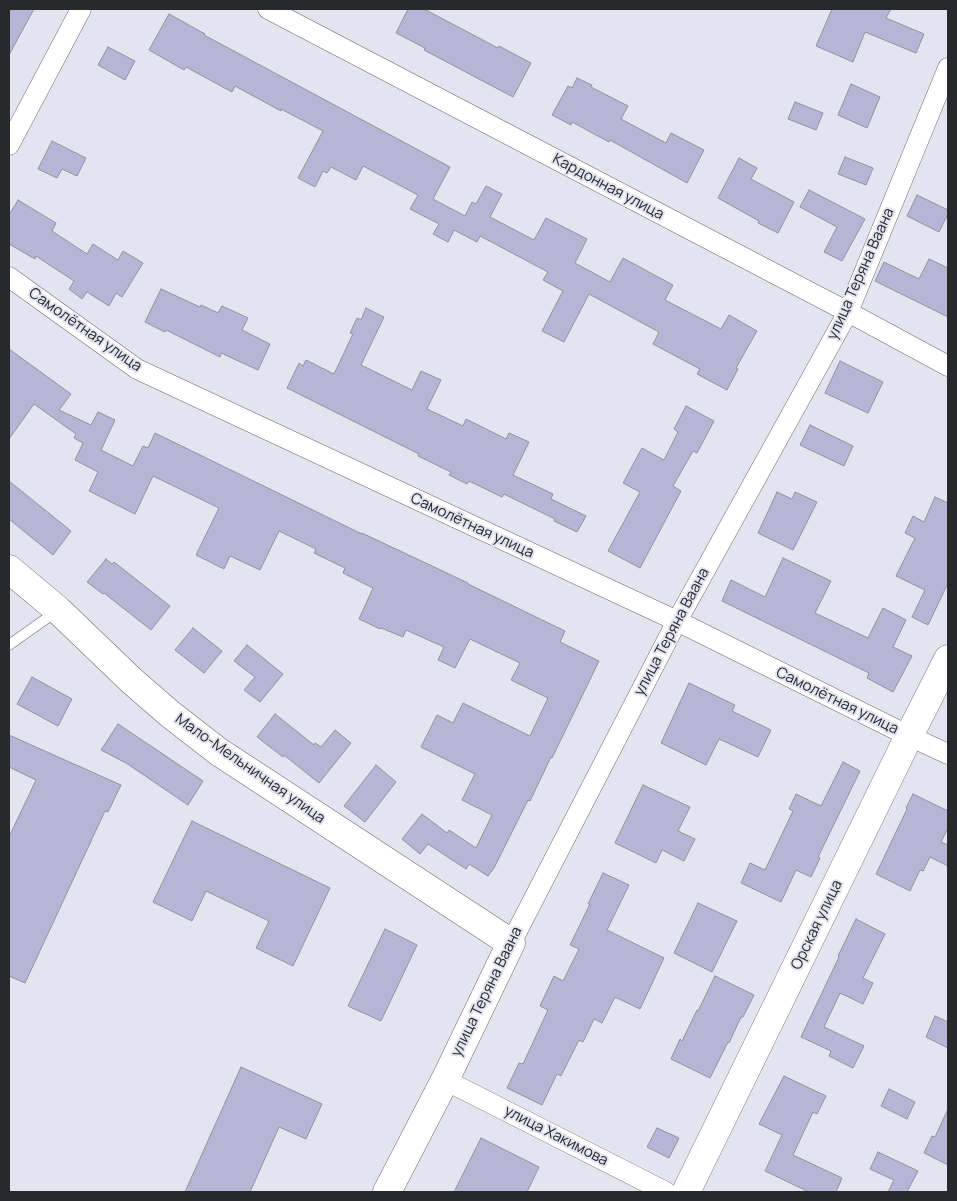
<!DOCTYPE html>
<html>
<head>
<meta charset="utf-8">
<style>
	body { margin:0 }
	#map { position:relative; width:957px; height:1201px; overflow:hidden; background:#e3e4f0; font-family:Manrope,sans-serif }
	canvas { display:block }
	.frame { position:absolute; inset:0; border:10px solid #28292d; pointer-events:none }
</style>
</head>
<body>
<div id="map">
<canvas width="957" height="1201"></canvas>
<div class="frame"></div>
</div>
<script>
const ctx = document.querySelector('canvas').getContext('2d');
ctx.lineJoin = 'round';
function fillPath(path, color) { ctx.fillStyle = color; ctx.fill(path, 'evenodd'); }
const poly = rows => new Path2D(rows.map(r => 'M' + r).join(''));
function trace(path, color, width, dash) { ctx.strokeStyle = color; ctx.lineWidth = width; ctx.lineCap = dash ? 'butt' : 'round'; ctx.setLineDash(dash || []); ctx.stroke(path); }
function drawText(font, color, halo, rows, align = 'center') {
  ctx.font = font + ' Manrope,sans-serif'; ctx.lineWidth = 4; ctx.setLineDash([]); ctx.textBaseline = 'middle'; ctx.strokeStyle = halo; ctx.fillStyle = color; for (const [text, x, y, turn = 0] of rows) {
    ctx.save(); ctx.translate(x, y); ctx.rotate((+turn || 0) * Math.PI / 180); ctx.textAlign = isNaN(turn) ? turn : align; if (halo) ctx.strokeText(text, 0, 0); ctx.fillText(text, 0, 0); ctx.restore();
  }
}
const building = poly([
	[9,9,34,9,9,55,9,9],
	[408,9,424,9,498,48,499,46,531,63,513,97,424,50,425,48,396,33,408,9],
	[832,9,891,9,886,18,924,34,916,53,865,32,853,62,816,46,832,9],
	[169,14,205,34,204,35,450,167,433,199,465,216,472,202,476,204,486,186,502,194,490,217,534,240,546,218,587,239,575,263,610,282,623,258,673,285,665,300,721,329,729,315,757,331,736,368,738,369,727,390,697,374,700,369,653,344,659,332,589,294,564,342,542,331,563,291,543,280,548,272,480,236,477,242,454,230,448,242,433,234,439,224,410,209,418,195,363,166,356,180,331,167,327,173,323,171,315,187,298,178,323,131,281,109,281,111,235,86,232,92,186,67,184,70,149,50,169,14],
	[108,47,135,61,125,80,98,65,108,47],
	[577,78,592,85,591,87,628,106,621,119,666,143,671,133,704,150,687,183,610,140,609,142,572,122,571,125,552,115,568,86,572,88,577,78],
	[851,84,880,97,867,128,838,115,851,84],
	[795,102,823,113,816,130,788,119,795,102],
	[52,141,86,158,77,176,62,169,57,178,38,169,52,141],
	[845,157,873,168,866,185,838,174,845,157],
	[739,158,757,168,751,179,794,202,778,233,758,223,759,221,718,198,739,158],
	[809,190,865,219,842,261,824,252,837,227,800,207,809,190],
	[917,195,948,210,948,214,939,232,907,216,917,195],
	[18,200,56,223,52,231,87,254,93,244,118,260,123,251,143,263,122,297,116,293,109,306,87,292,82,299,69,289,74,281,36,256,35,259,9,244,9,215,18,200],
	[929,259,948,268,948,317,875,281,884,262,919,279,929,259],
	[161,289,200,307,201,305,218,313,222,306,248,318,242,330,270,344,258,370,221,353,220,357,166,330,165,332,145,322,161,289],
	[366,308,384,317,361,365,412,390,421,371,441,380,427,409,463,426,466,419,506,439,509,433,529,442,513,475,553,494,551,499,586,516,577,532,554,521,555,519,504,494,502,497,469,481,467,484,449,475,451,472,418,456,419,454,287,388,299,363,303,366,306,360,334,374,353,334,350,333,357,318,361,320,366,308],
	[9,349,71,394,59,410,91,425,98,412,115,420,101,450,133,466,143,446,148,448,155,433,362,534,362,533,468,583,468,584,565,631,560,642,599,661,552,758,551,757,530,801,528,800,494,868,488,876,469,864,466,869,428,844,420,854,402,839,422,814,447,833,449,830,476,848,492,815,462,800,475,774,421,747,437,715,453,723,463,703,530,736,548,698,511,680,520,663,470,639,455,668,438,660,444,647,406,630,403,637,381,628,380,629,359,619,373,588,343,573,345,568,314,553,316,549,279,531,260,570,230,556,224,569,196,555,219,508,153,476,135,514,89,491,98,472,75,460,83,443,74,438,76,434,34,404,9,439,9,349],
	[840,361,883,382,868,413,825,393,840,361],
	[686,406,714,421,697,453,693,451,673,486,681,491,640,568,608,551,640,492,623,483,642,448,664,460,678,432,674,429,686,406],
	[810,425,853,446,844,466,800,445,810,425],
	[9,481,71,531,53,555,9,519,9,481],
	[777,492,792,499,795,492,817,502,793,550,758,533,777,492],
	[935,497,948,503,948,583,928,625,912,617,925,590,896,576,915,538,905,533,913,516,924,522,935,497],
	[783,558,831,581,815,613,868,638,883,608,906,620,893,647,912,656,893,692,867,678,869,673,722,601,731,580,765,597,783,558],
	[106,559,112,564,114,562,170,606,151,630,104,593,103,594,87,582,106,559],
	[193,628,222,651,204,673,175,650,193,628],
	[247,645,283,674,260,702,244,690,255,677,234,661,247,645],
	[32,677,72,699,58,726,17,704,32,677],
	[689,683,735,705,732,711,771,730,758,757,719,739,706,765,661,743,689,683],
	[275,714,314,745,315,743,321,747,335,730,351,743,319,783,284,755,283,757,257,737,275,714],
	[118,724,203,781,188,805,126,763,101,750,118,724],
	[9,735,121,785,108,812,105,811,25,983,9,976,9,837,36,780,9,767,9,735],
	[843,762,860,771,818,857,820,858,811,877,796,870,781,902,741,883,750,863,765,870,793,811,789,809,796,794,821,806,843,762],
	[376,765,396,782,365,822,344,806,376,765],
	[643,785,690,807,678,831,695,839,684,861,662,850,656,863,615,843,643,785],
	[913,794,948,811,948,828,941,842,948,845,948,866,930,857,923,871,920,870,910,891,876,874,907,809,906,808,913,794],
	[192,821,330,888,293,966,256,948,269,921,206,891,192,921,153,902,192,821],
	[603,873,629,885,607,930,664,958,640,1009,615,997,602,1023,594,1019,583,1042,579,1040,561,1076,557,1074,542,1105,507,1088,519,1063,523,1064,548,1010,540,1006,554,976,563,981,579,949,570,945,590,904,588,904,603,873],
	[698,903,737,921,712,972,674,953,698,903],
	[856,919,885,934,863,978,873,983,863,1004,840,993,824,1027,864,1046,853,1068,829,1056,831,1051,801,1037,839,957,838,956,856,919],
	[385,929,417,945,381,1021,348,1006,385,929],
	[715,976,754,995,743,1017,741,1017,729,1043,728,1042,710,1078,671,1059,680,1039,682,1041,697,1010,698,1011,715,976],
	[935,1016,948,1022,948,1048,926,1037,935,1016],
	[241,1067,322,1104,306,1139,279,1127,250,1192,185,1192,241,1067],
	[784,1076,826,1096,817,1114,813,1112,793,1155,842,1178,836,1192,809,1192,765,1171,782,1135,759,1124,784,1076],
	[889,1089,915,1102,907,1119,881,1106,889,1089],
	[948,1109,948,1165,924,1153,932,1136,935,1137,948,1109],
	[657,1128,679,1138,669,1158,647,1147,657,1128],
	[481,1138,539,1167,527,1192,454,1192,481,1138],
	[878,1152,918,1171,907,1192,888,1192,894,1180,870,1169,878,1152]
]);
const lane = poly([
	[9,645,57,611]
]);
const street = poly([
	[268,9,848,312,948,366],
	[9,145,81,9],
	[9,277,137,369,677,621,909,736,948,754],
	[511,943,677,621,848,312,948,68],
	[445,1080,666,1192]
]);
const secondary = poly([
	[9,569,58,610,132,681,170,714,219,752,511,943,445,1080,387,1192],
	[686,1192,909,736,948,659]
]);
const streetNames = [
	["Кардонная улица",608,187,28],
	["улица Теряна Ваана",861,274,-66],
	["Самолётная улица",85,330,35],
	["Самолётная улица",472,526,25],
	["улица Теряна Ваана",672,632,-62],
	["Самолётная улица",837,701,26],
	["Мало-Мельничная улица",250,769,35],
	["Орская улица",817,925,-64],
	["улица Теряна Ваана",487,992,-64],
	["улица Хакимова",556,1136,27]
];
fillPath(building, '#b5b6d5');
trace(building, '#91929d', 1);
trace(lane, '#6c6c77', 11);
trace(street, '#6c6c77', 21);
trace(secondary, '#6c6c77', 29);
trace(lane, '#fff', 10);
trace(street, '#fff', 20);
trace(secondary, '#fff', 28);
drawText('15px', '#28292d', '#e3e4f0', streetNames);
</script>
</body>
</html>
